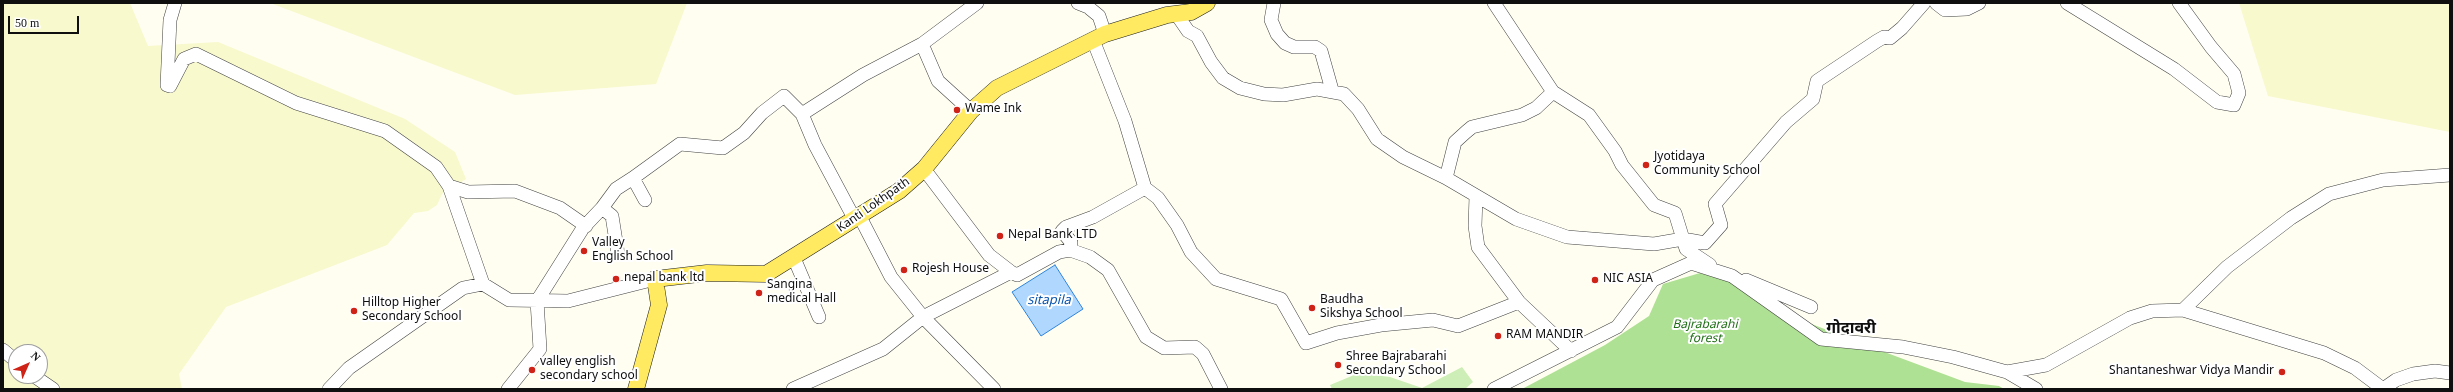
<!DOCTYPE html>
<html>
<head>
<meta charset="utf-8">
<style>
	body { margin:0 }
	#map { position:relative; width:2453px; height:392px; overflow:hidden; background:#fffef1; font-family:Georgia,serif }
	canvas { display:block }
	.frame { position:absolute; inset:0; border:4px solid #0f0f0f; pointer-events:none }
	.north { position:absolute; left:8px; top:344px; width:40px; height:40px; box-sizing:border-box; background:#fff; border:1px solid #9f9f9f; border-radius:50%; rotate:45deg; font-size:11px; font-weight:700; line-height:16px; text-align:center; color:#0f0f0f }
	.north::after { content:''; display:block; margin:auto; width:14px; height:18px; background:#cf2317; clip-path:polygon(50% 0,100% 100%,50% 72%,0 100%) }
	.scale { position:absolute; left:8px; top:16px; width:71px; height:18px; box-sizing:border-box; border:2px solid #0f0f0f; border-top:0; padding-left:5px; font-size:12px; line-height:14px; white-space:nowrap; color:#0f0f0f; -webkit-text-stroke:3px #fff; paint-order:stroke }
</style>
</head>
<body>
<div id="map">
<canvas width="2453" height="392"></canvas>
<div class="frame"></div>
<div class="north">N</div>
<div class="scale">50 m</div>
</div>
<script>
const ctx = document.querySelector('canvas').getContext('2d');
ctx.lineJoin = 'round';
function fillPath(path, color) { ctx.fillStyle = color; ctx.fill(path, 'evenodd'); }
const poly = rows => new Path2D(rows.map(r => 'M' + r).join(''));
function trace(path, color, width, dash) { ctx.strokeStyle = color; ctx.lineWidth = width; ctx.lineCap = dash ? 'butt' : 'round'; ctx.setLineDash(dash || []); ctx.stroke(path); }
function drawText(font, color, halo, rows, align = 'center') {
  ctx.font = font + ' Georgia,"Noto Sans Devanagari",serif'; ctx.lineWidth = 4; ctx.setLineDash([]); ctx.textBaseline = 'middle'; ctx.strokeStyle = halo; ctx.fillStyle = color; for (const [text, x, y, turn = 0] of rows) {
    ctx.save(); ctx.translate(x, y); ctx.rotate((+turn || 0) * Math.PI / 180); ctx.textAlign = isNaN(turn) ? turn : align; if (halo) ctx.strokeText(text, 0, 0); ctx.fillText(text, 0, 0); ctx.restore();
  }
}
const farmland = poly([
	[3,3,130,3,148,46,218,42,405,119,455,152,466,179,442,194,437,205,428,211,414,213,387,245,226,307,179,374,182,389,3,389],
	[16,352,40,352,40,376,16,376],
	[270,3,687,3,656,84,515,95],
	[2239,3,2450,3,2450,132,2268,96]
]);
const green = poly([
	[1462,367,1473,382,1465,389,1332,389,1330,385,1359,373,1390,377,1422,388]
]);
const forest = poly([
	[1700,273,1731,282,1796,318,1871,347,1965,382,1999,386,2004,389,1522,389,1605,345,1649,316,1663,284]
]);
const water = poly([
	[1055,265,1083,309,1041,336,1012,292,1055,265]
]);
const minor = poly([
	[175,3,170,20,167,85,170,86,184,59,196,54,296,103,385,131,436,167,449,186,483,284],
	[1078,3,1088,7,1099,16,1105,34],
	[1274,3,1271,20,1277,34,1285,43,1294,47,1315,47,1321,51,1332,90],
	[1494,3,1553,92,1589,115,1615,151,1622,165,1654,205,1675,213,1683,239,1705,243,1721,225,1715,204,1786,122,1813,99,1817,81,1877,41,1884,37,1890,38,1902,28,1924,3],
	[1936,3,1945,10,1967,9,1979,3],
	[2067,3,2174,69,2217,102,2234,105,2239,93,2234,74,2211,47,2179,3],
	[1177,15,1188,31,1197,36,1211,62,1223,78,1240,88,1264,94,1283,95,1317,89,1344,94,1358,109,1377,139,1403,157,1446,178,1516,219,1567,237,1654,244,1683,239,1686,249,1710,265],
	[1093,40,1125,121,1145,188,1158,198,1177,225,1191,252,1216,279,1281,299,1306,343,1337,333,1381,325,1433,320,1458,326,1519,302],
	[922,44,977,3],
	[802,114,863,75,922,44,938,81,971,111],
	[924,169,989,255,1011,272,1017,275,1059,252,1070,250,1090,257,1108,270,1146,337,1164,348,1195,347,1203,354,1221,389],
	[1446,178,1455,142,1466,132,1472,127,1522,115,1536,108,1553,92],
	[449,186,468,192,515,191,560,208,586,226],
	[1476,196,1475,226,1478,247,1519,302,1571,351],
	[645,200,633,178,680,144,723,148,744,133,762,113,784,96,802,114,815,145,855,220],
	[860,217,891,277,923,317,994,389],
	[1070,250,1071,242,1062,231,1066,227,1093,217,1145,188],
	[618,254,612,216,602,208,616,189,633,178],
	[794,258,819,317],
	[1746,280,1811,307],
	[2183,310,2227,267,2291,218,2329,194,2383,180,2450,175],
	[3,350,16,361],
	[2007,372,2036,389],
	[34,376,53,389],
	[329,389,349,368,463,288,483,284,509,300,568,301,655,279],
	[508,389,540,349,537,301,583,228,602,208],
	[793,389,883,349,923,317,1011,272],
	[1494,389,1617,327,1653,280,1691,263,1732,276,1821,339,1903,347,1953,357,2007,372,2046,365,2130,318,2152,311,2183,310,2324,353,2355,368,2383,389,2396,380,2413,374,2435,371,2450,373]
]);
const major = poly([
	[636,389,659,305,655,279,707,273,766,274,899,191,924,169,971,111,997,88,1105,34,1167,15,1191,12,1207,3]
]);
const markers = [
	[957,110,4,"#cf2317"],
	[1646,165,4,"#cf2317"],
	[1000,236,4,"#cf2317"],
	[584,251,4,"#cf2317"],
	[904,270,4,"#cf2317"],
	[616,279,4,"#cf2317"],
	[1595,280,4,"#cf2317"],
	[759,293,4,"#cf2317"],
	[1312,308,4,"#cf2317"],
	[354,311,4,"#cf2317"],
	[1498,336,4,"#cf2317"],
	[1338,365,4,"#cf2317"],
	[532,370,4,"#cf2317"],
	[2282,372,4,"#cf2317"]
];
const poiNames = [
	["Wame Ink",965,110],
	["Jyotidaya",1654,158],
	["Community School",1654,172],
	["Nepal Bank LTD",1008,236],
	["Valley",592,244],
	["English School",592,258],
	["Rojesh House",912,270],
	["nepal bank ltd",624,279],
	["NIC ASIA",1603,280],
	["Sangina",767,286],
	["medical Hall",767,300],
	["Baudha",1320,301],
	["Sikshya School",1320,315],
	["Hilltop Higher",362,304],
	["Secondary School",362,318],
	["RAM MANDIR",1506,336],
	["Shree Bajrabarahi",1346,358],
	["Secondary School",1346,372],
	["valley english",540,363],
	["secondary school",540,377],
	["Shantaneshwar Vidya Mandir",2274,372,"right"]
];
const streetNames = [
	["Kanti Lokhpath",874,206,-35]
];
const parkNames = [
	["Bajrabarahi",1705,326],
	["forest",1705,340]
];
const waterNames = [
	["sitapila",1049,302]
];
const districtNames = [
	["गोदावरी",1851,330]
];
fillPath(farmland, '#f8f9cd');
fillPath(green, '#cdeeb6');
fillPath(forest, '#aee193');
fillPath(water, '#b0d7fd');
trace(water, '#2e84dc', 1);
trace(minor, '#424242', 14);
trace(major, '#202020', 17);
trace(minor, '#fff', 13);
trace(major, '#ffea61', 16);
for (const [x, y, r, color] of markers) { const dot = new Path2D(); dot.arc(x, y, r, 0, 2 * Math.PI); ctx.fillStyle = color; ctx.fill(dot); trace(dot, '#fff', 1.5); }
drawText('12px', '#0f0f0f', '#fff', poiNames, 'left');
drawText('12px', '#0f0f0f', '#fff', streetNames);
drawText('italic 12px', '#206f17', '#fff', parkNames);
drawText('italic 13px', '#0a55af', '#fff', waterNames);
drawText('bold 16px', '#0f0f0f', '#fff', districtNames);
</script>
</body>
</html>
